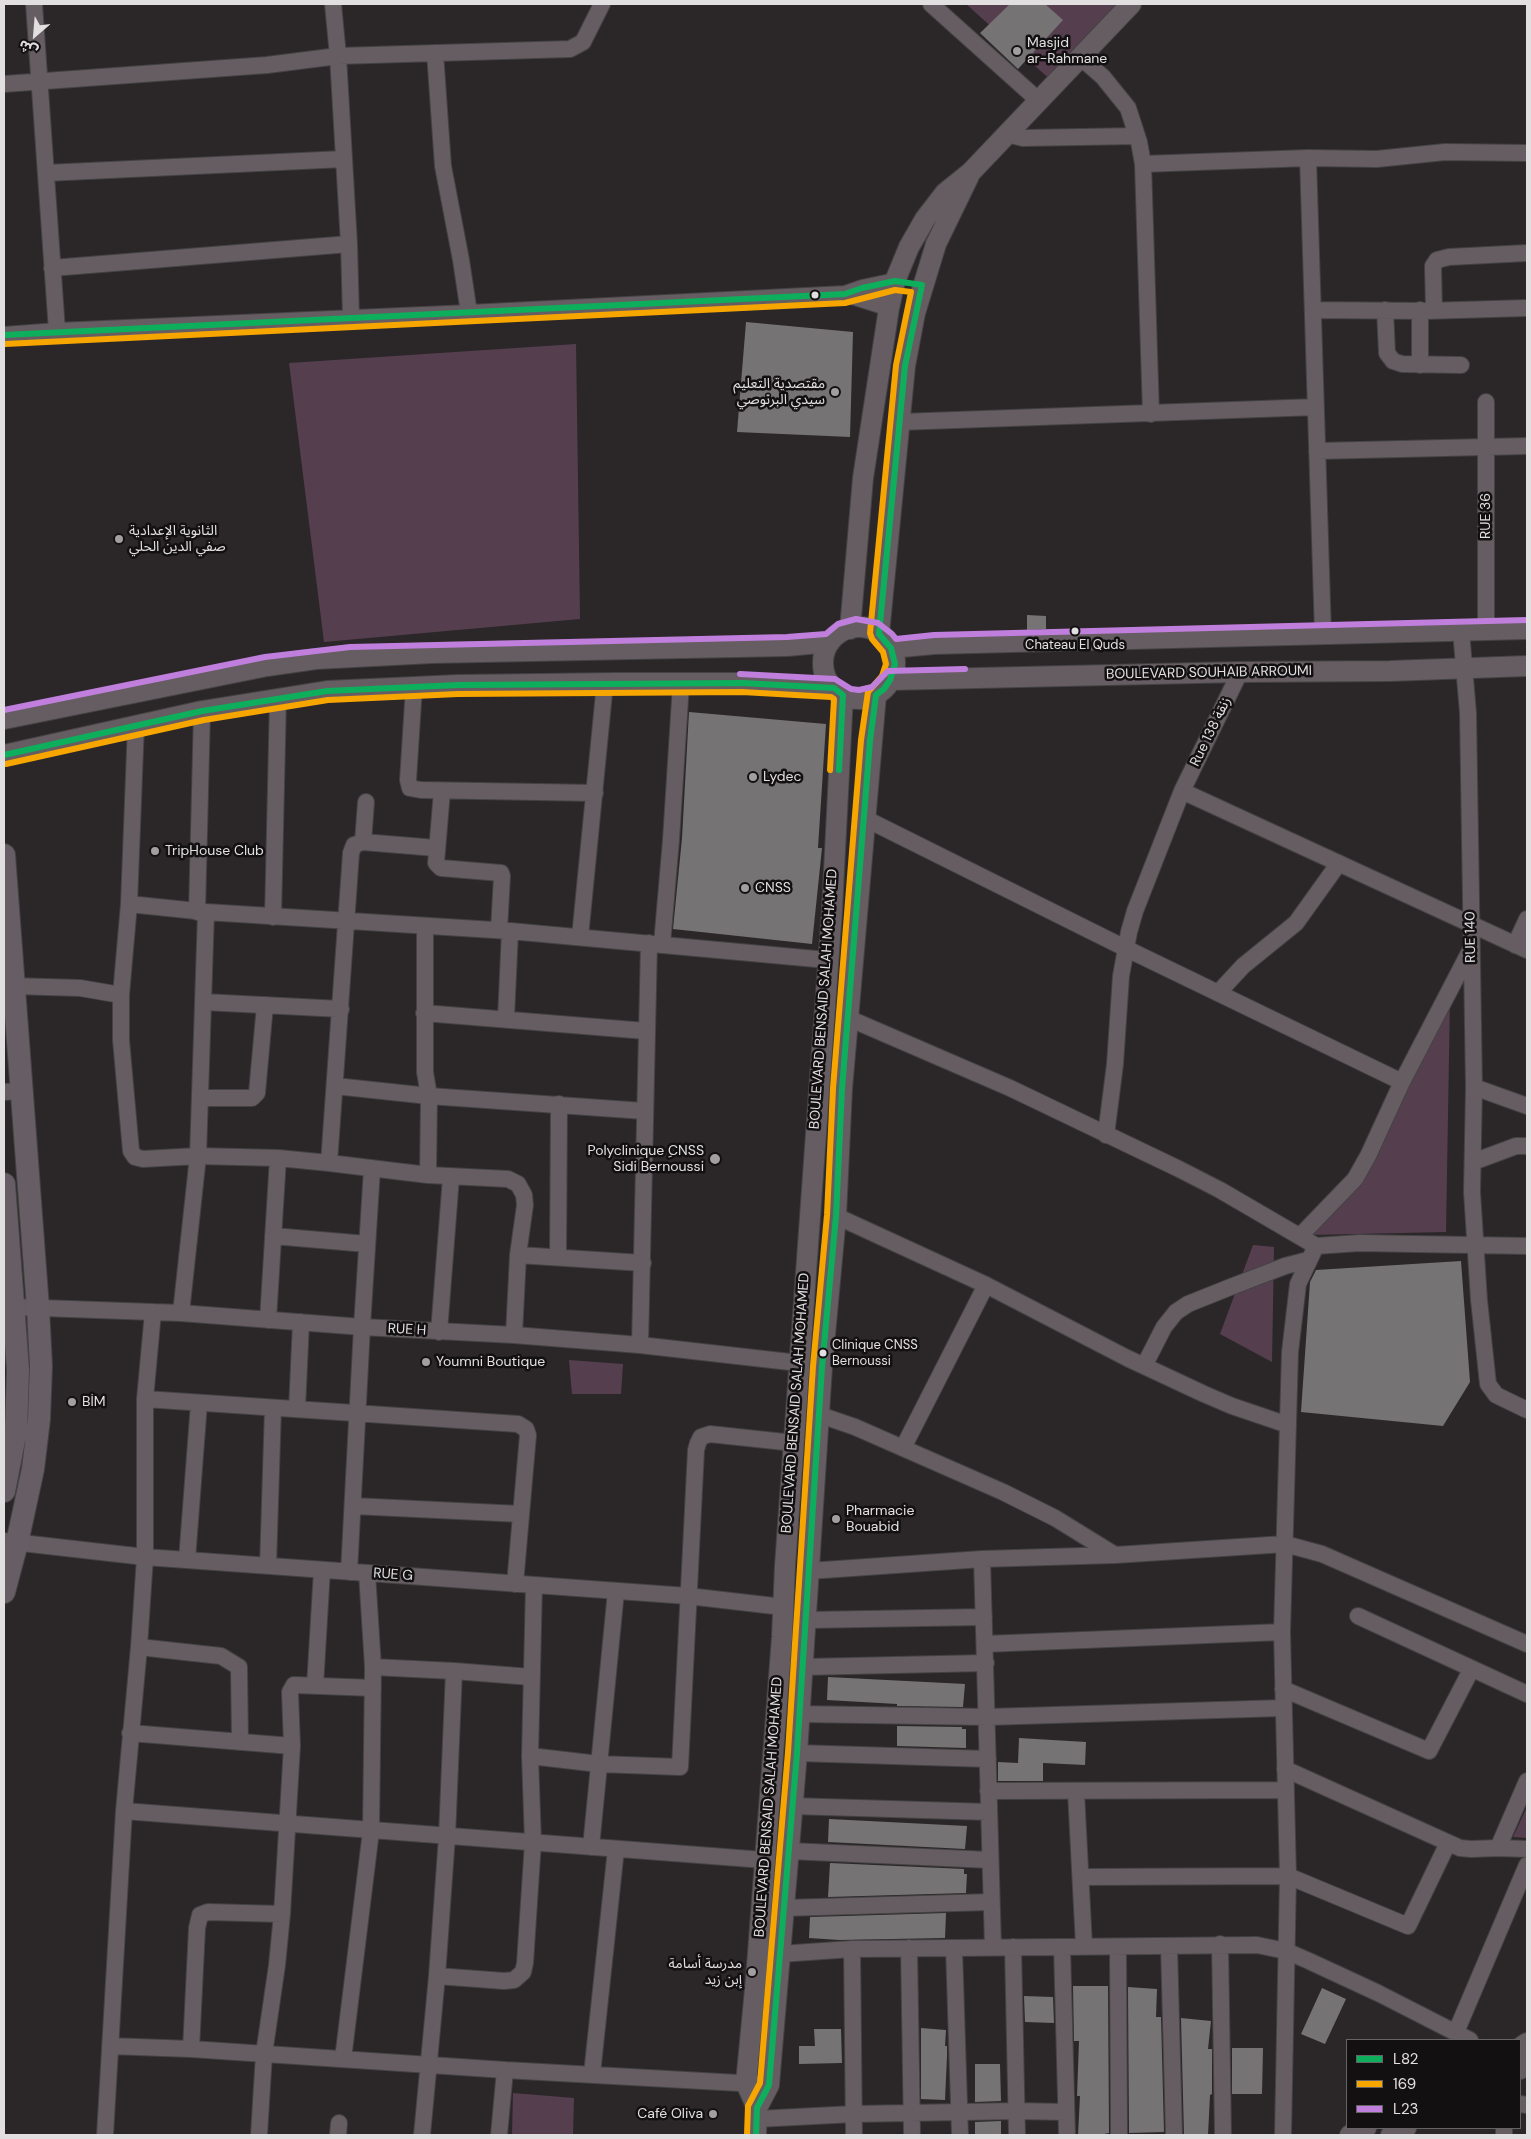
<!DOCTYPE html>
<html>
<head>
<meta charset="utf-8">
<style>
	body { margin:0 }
	#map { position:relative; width:1531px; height:2139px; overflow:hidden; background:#2b2729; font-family:"DM Sans","Noto Sans Arabic",sans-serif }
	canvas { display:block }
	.frame { position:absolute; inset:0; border:5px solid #e2dfe1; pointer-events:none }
	.legend { position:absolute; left:1346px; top:2039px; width:175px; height:90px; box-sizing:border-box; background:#131012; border:1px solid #666365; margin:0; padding:6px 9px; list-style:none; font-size:15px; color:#e2dfe1 }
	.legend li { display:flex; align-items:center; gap:10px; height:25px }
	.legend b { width:25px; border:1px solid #666365 }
	.north { position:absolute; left:10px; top:10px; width:50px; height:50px; -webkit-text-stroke:4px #131012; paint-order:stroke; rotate:207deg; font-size:14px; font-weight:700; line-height:20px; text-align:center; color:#e2dfe1 }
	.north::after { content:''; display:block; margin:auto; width:18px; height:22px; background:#e2dfe1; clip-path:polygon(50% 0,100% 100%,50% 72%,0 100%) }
</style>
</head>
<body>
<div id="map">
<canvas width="1531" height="2139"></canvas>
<div class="frame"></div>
<ul class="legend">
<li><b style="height:6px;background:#0daf5c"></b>L82</li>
<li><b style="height:6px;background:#f7a600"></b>169</li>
<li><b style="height:6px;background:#c07fdc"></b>L23</li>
</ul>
<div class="north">ش</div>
</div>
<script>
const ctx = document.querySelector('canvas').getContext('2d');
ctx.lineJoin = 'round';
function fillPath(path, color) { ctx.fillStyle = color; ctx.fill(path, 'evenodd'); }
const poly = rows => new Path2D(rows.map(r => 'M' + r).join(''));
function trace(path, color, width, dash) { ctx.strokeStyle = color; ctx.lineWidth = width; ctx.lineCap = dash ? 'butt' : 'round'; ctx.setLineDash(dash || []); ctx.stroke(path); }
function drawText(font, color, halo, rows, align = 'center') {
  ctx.font = font + ' "DM Sans","Noto Sans Arabic",sans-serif'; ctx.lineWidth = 5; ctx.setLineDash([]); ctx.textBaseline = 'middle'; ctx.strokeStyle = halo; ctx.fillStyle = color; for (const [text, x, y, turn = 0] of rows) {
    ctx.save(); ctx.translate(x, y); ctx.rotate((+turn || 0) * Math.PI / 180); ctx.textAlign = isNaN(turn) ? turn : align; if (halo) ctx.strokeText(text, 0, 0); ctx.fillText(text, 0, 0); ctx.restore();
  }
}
const green = poly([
	[966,4,1128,4,1053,82],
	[576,344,580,619,324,642,289,363],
	[1450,997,1446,1232,1310,1235,1360,1182],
	[1253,1245,1274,1247,1272,1362,1220,1334],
	[569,1360,623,1364,621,1394,572,1394],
	[1527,1807,1527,1838,1513,1837],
	[513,2093,574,2098,573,2135,512,2135]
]);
const building = poly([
	[1010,4,1045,4,1063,20,1018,69,980,33],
	[746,322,853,332,850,437,737,432],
	[1027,615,1046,616,1046,629,1027,630],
	[689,712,826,724,818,848,822,848,812,944,673,929,682,838],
	[1461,1261,1470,1382,1443,1426,1301,1412,1310,1282,1316,1270],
	[828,1677,965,1684,963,1707,897,1706,897,1704,827,1700],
	[897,1726,962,1727,962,1729,966,1729,966,1748,897,1746],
	[1019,1738,1086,1742,1085,1765,1043,1763,1043,1781,998,1781,998,1762,1018,1763],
	[829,1819,967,1826,965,1849,828,1842],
	[830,1863,964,1869,964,1874,967,1874,966,1893,828,1897],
	[946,1913,945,1938,839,1940,809,1938,810,1917],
	[1073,1986,1108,1986,1109,2133,1104,2134,1104,2135,1078,2135,1080,2096,1077,2096,1079,2041,1074,2041],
	[1128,1987,1157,1989,1156,2017,1161,2017,1164,2132,1129,2133],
	[1322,1988,1346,1999,1325,2044,1301,2034],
	[1024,1996,1053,1997,1054,2023,1025,2022],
	[1181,2018,1211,2021,1208,2049,1212,2049,1212,2094,1210,2095,1208,2135,1184,2135],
	[921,2028,946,2030,945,2046,947,2046,947,2056,945,2100,921,2099],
	[814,2029,841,2029,842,2063,799,2064,799,2046,815,2046],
	[1232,2048,1263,2048,1262,2094,1232,2094],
	[975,2064,1000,2064,1001,2101,975,2102],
	[1001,2121,1001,2135,975,2135,975,2122]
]);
const minor = poly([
	[34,4,57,331],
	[333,4,338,56,349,244,351,318],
	[931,4,1038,100],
	[435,53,443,166,461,260,469,313],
	[1080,57,1103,77,1128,108,1139,142,1143,164,1151,414],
	[4,84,267,65,338,56,570,49,583,42,602,4],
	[1006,134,1023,138,1137,136],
	[1308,158,1323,634],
	[1143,164,1308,158,1377,159,1445,152,1527,153],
	[46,173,344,159],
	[52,268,349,244],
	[845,294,889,308],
	[1314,310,1425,311,1527,308],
	[1385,310,1387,353,1393,361,1402,364,1461,365],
	[1420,310,1420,365],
	[1434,310,1433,266,1437,260,1449,257,1527,253],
	[4,335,57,331,469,313,845,294,862,288,895,281],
	[1486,402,1486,630],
	[900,422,1316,407],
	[1317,451,1527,446],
	[1461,631,1468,713,1474,1087,1472,1192,1479,1300,1488,1384,1496,1395,1527,1410],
	[414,687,408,780,410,788,421,790,595,793],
	[442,791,436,863,441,868,501,873,502,876,499,930],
	[1182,791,1527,950],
	[864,818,1125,948,1402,1082],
	[363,842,366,802],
	[129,904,136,724],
	[197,912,202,711],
	[273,917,278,698],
	[425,926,425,1072,429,1096,428,1175],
	[580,937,605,683],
	[662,944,671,840,681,684],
	[1515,945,1527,919],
	[13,986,80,988,121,995,129,904,206,912,510,931,827,960],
	[1218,993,1243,966,1296,923,1339,863],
	[121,995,121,1040,131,1151,135,1157,143,1159,198,1156,278,1158,329,1163,428,1175,508,1179,518,1184,524,1195,525,1205,518,1255,514,1335],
	[204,1002,341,1009],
	[424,1013,646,1031],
	[506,1018,510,931],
	[848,1018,1010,1088,1179,1169,1220,1190,1316,1246],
	[335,1086,429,1096,644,1111],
	[1474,1087,1527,1106],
	[4,1092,20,1091],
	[201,1098,252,1098,257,1093,265,1005],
	[1106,1135,1115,1064,1121,976,1129,932,1135,911,1182,791,1240,672],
	[1473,1162,1516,1146,1527,1146],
	[329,1163,351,853,354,845,363,842,436,848],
	[836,1216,986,1285,1127,1358,1204,1394,1232,1406,1288,1425],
	[273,1236,367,1244],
	[1300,1236,1355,1179,1368,1156,1402,1082,1470,951],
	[518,1255,643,1263],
	[558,1257,559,1104],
	[14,1307,181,1313,362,1327,514,1335,640,1345,799,1363],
	[181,1313,198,1156,206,912],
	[268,1320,278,1158],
	[439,1332,451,1177],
	[640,1345,649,943],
	[1144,1366,1164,1327,1176,1312,1188,1304,1228,1288,1285,1266,1308,1260],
	[145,1399,518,1424,526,1429,528,1435,515,1584],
	[297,1409,301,1322],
	[820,1415,855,1427,1003,1492,1055,1518,1115,1555],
	[903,1448,986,1285],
	[353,1506,521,1514],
	[4,1541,145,1557,688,1596,783,1607],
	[982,1559,993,1947],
	[187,1560,199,1403],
	[268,1566,273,1408],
	[809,1571,982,1559,1115,1555,1285,1544,1322,1554,1527,1644],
	[349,1572,362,1327,372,1169],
	[1358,1616,1527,1694],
	[807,1620,984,1617],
	[985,1644,1282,1632],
	[139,1647,221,1656,239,1667,240,1742],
	[373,1667,454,1671],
	[803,1667,986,1663],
	[315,1686,322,1570],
	[1283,1689,1429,1751,1471,1670],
	[800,1714,988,1717,1283,1708],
	[130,1733,292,1746],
	[797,1753,988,1759],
	[530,1756,599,1764,680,1767,696,1450,698,1443,701,1437,710,1434,794,1443],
	[1285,1769,1460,1848,1471,1849,1498,1848,1527,1849],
	[988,1791,1285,1790],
	[1076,1792,1084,1946],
	[792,1806,989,1812],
	[124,1811,764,1860],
	[591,1847,616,1591],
	[1498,1848,1527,1781],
	[789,1851,990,1860],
	[1082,1877,1288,1876,1408,1926,1448,1843],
	[784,1908,991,1902],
	[1220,1944,1223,2135],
	[1169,1946,1174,2135],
	[1013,1947,1017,2135],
	[1062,1947,1067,2135],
	[1118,1947,1119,2135],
	[909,1948,912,2135],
	[954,1948,960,2135],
	[852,1949,854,2135],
	[780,1954,852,1949,1257,1945,1286,1951,1309,1961,1378,1993,1470,2040],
	[437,1976,504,1981,514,1980,523,1972,525,1963,533,1842,530,1756,534,1585],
	[1456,2032,1527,1865],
	[110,2046,191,2049,505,2070,757,2084],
	[191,2049,197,1928,200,1915,208,1912,282,1914,292,1746,290,1692,294,1685,373,1688],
	[343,2059,371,1831,373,1667,367,1573],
	[592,2074,616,1849],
	[1520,2104,1527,2105],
	[757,2119,854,2114,1016,2111,1066,2112],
	[105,2135,124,1811,139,1647,145,1557,145,1399,153,1312],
	[259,2135,264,2054,277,1965,282,1914],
	[338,2135,339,2123],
	[422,2135,437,1976,447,1836,454,1671,531,1677],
	[499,2135,505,2070],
	[1283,2135,1288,1876,1282,1632,1290,1352,1298,1284,1316,1246,1359,1243,1527,1246],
	[1504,2135,1504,2128]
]);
const tertiary = poly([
	'823 663a36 36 0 1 1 72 0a36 36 0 1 1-72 0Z',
	[850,629,863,478,889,308,895,281,909,247,925,219,945,193,971,172,1131,4],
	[879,634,905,366,915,313,936,244,969,176],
	[891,648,934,644,1527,629],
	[890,680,1240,672,1390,671,1527,666],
	[4,719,267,666,316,659,432,653,787,646,830,642],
	[4,755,202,711,327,691,458,685,615,683,742,683,834,688],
	[1520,2048,1527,2043],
	[1520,2069,1527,2064],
	[757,2108,769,2085,797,1753,822,1367,836,1216,842,1089,876,695],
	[756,2135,757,2108,746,2083,756,1979,782,1637,785,1566,832,910,843,695],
	[1350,2135,1366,2128],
	[1391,2135,1406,2128]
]);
const secondary = poly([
	[4,855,38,1308,41,1366,39,1419,33,1469,17,1543,4,1592],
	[4,1184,18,1370,16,1430,4,1491]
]);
const bus1 = poly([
	[4,335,845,294,862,288,895,281,922,285,905,366,879,634,891,648,895,664,890,680,884,689,876,695,870,741,842,1089,836,1216,822,1367,797,1753,769,2085,757,2108,756,2135],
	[4,755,202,711,327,691,458,685,742,683,834,688,843,695,839,770]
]);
const bus2 = poly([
	[5,344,845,303,895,290,911,292,896,365,870,633,872,639,883,652,886,664,882,676,868,692,861,740,833,1088,827,1215,813,1366,788,1752,760,2083,748,2106,747,2135],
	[6,764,204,720,328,700,458,694,742,692,831,697,834,699,830,770]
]);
const bus3 = poly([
	[740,674,835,679,851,689,859,690,872,687,888,671,965,669],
	[4,710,265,657,350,647,787,637,826,634,838,624,856,619,878,623,892,634,896,639,934,635,1527,620]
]);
const markers = [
	[1017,51,5,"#a29fa1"],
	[815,295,4.5,"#e2dfe1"],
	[835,392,5,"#a29fa1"],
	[119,539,5,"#a29fa1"],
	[1075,631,4.5,"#e2dfe1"],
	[753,777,5,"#a29fa1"],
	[155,851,5,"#a29fa1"],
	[745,888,5,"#a29fa1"],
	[715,1159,6,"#a29fa1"],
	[823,1353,4.5,"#e2dfe1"],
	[426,1362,5,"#a29fa1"],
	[72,1402,5,"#a29fa1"],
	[836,1519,5,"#a29fa1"],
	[752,1972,5,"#a29fa1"],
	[713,2114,5,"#a29fa1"]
];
const busNames = [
	["Chateau El Quds",1075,646],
	["Clinique CNSS",832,1346,"left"],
	["Bernoussi",832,1362,"left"]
];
const poiNames = [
	["Masjid",1027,43],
	["ar-Rahmane",1027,59],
	["مقتصدية التعليم",825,384,"right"],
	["سيدي البرنوصي",825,400,"right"],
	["الثانوية الإعدادية",129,531],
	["صفي الدين الحلي",129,547],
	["Lydec",763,777],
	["TripHouse Club",165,851],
	["CNSS",755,888],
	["Polyclinique ِCNSS",704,1151,"right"],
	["Sidi Bernoussi",704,1167,"right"],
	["Youmni Boutique",436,1362],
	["BİM",82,1402],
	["Pharmacie",846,1511],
	["Bouabid",846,1527],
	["مدرسة أسامة",742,1964,"right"],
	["إبن زيد",742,1980,"right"],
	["Café Oliva",703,2114,"right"]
];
const streetNames = [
	["RUE 36",1486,516,-90],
	["BOULEVARD SOUHAIB ARROUMI",1209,673,-1],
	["Rue 138 زنقة",1211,732,-64],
	["RUE 140",1471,937,-91],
	["BOULEVARD BENSAID SALAH MOHAMED",824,999,-86],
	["RUE H",407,1330,3],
	["BOULEVARD BENSAID SALAH MOHAMED",796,1403,-86],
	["RUE G",393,1575,4],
	["BOULEVARD BENSAID SALAH MOHAMED",769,1807,-86]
];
fillPath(green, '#553f4e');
fillPath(building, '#767375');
trace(minor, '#444243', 18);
trace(tertiary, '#444243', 22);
trace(secondary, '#444243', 24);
trace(minor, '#665d62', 16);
trace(tertiary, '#665d62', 20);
trace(secondary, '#675e65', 22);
trace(bus1, '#0daf5c', 6);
trace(bus2, '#f7a600', 6);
trace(bus3, '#c07fdc', 6);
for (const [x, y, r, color] of markers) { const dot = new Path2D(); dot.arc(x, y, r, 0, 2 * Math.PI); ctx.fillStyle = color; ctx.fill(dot); trace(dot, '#131012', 2); }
drawText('13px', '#e2dfe1', '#131012', busNames);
drawText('14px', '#e2dfe1', '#131012', poiNames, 'left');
drawText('14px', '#e2dfe1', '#131012', streetNames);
</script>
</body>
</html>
